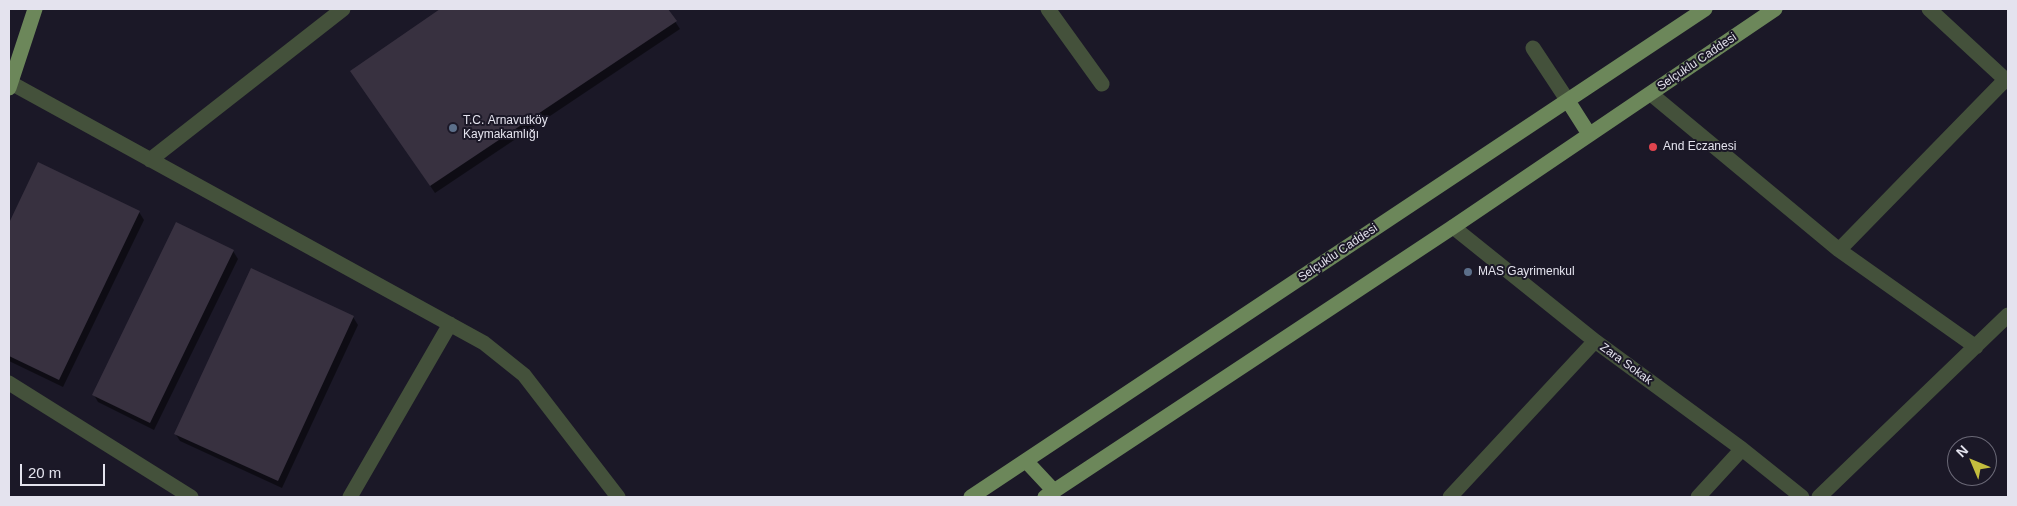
<!DOCTYPE html>
<html>
<head>
<meta charset="utf-8">
<style>
	body { margin:0 }
	#map { position:relative; width:2017px; height:506px; overflow:hidden; background:#1b1827; font-family:Helvetica,sans-serif }
	canvas { display:block }
	.frame { position:absolute; inset:0; border:10px solid #e4e3ee; pointer-events:none }
	.north { position:absolute; left:1947px; top:436px; width:50px; height:50px; box-sizing:border-box; background:#1b1827; border:1px solid #6b6977; border-radius:50%; rotate:315deg; font-size:14px; font-weight:700; line-height:20px; text-align:center; color:#e4e3ee }
	.north::after { content:''; display:block; margin:auto; width:18px; height:22px; background:#c3bd3e; clip-path:polygon(50% 0,100% 100%,50% 72%,0 100%) }
	.scale { position:absolute; left:20px; top:464px; width:85px; height:22px; box-sizing:border-box; border:2px solid #e4e3ee; border-top:0; padding-left:6px; font-size:15px; line-height:18px; white-space:nowrap; color:#e4e3ee; -webkit-text-stroke:4px #1b1827; paint-order:stroke }
</style>
</head>
<body>
<div id="map">
<canvas width="2017" height="506"></canvas>
<div class="frame"></div>
<div class="north">N</div>
<div class="scale">20 m</div>
</div>
<script>
const ctx = document.querySelector('canvas').getContext('2d');
ctx.lineJoin = 'round';
function fillPath(path, color) { ctx.fillStyle = color; ctx.fill(path, 'evenodd'); }
const poly = rows => new Path2D(rows.map(r => 'M' + r).join(''));
function trace(path, color, width, dash) { ctx.strokeStyle = color; ctx.lineWidth = width; ctx.lineCap = dash ? 'butt' : 'round'; ctx.setLineDash(dash || []); ctx.stroke(path); }
function drawText(font, color, halo, rows, align = 'center') {
  ctx.font = font + ' Helvetica,sans-serif'; ctx.lineWidth = 4; ctx.setLineDash([]); ctx.textBaseline = 'middle'; ctx.strokeStyle = halo; ctx.fillStyle = color; for (const [text, x, y, turn = 0] of rows) {
    ctx.save(); ctx.translate(x, y); ctx.rotate((+turn || 0) * Math.PI / 180); ctx.textAlign = isNaN(turn) ? turn : align; if (halo) ctx.strokeText(text, 0, 0); ctx.fillText(text, 0, 0); ctx.restore();
  }
}
const shadow = poly([
	[442,9,667,9,680,29,435,193,352,71],
	[39,164,139,212,144,220,63,387,9,361,9,226],
	[233,251,238,259,154,430,98,402,94,395],
	[353,317,358,325,282,488,180,441,175,433]
]);
const building = poly([
	[440,9,668,9,677,21,430,186,350,71],
	[38,162,140,211,59,380,9,356,9,223],
	[176,222,234,250,150,423,92,395],
	[251,268,354,316,278,481,174,434]
]);
const minor = poly([
	[1048,9,1102,84],
	[1929,9,2008,82],
	[1533,48,1568,101],
	[11,83,484,343,524,375,618,497],
	[1651,94,1839,250,1976,347],
	[150,160,343,9],
	[1453,227,1595,341,1742,449,1802,497],
	[1839,250,2005,80],
	[9,383,191,497],
	[350,497,450,324],
	[1450,497,1595,341],
	[1698,497,1742,449],
	[1819,497,2008,315]
]);
const major = poly([
	[9,88,35,9],
	[1568,101,1589,134],
	[1026,461,1054,491],
	[971,497,1705,9],
	[1045,497,1453,227,1775,9]
]);
const markers = [
	[453,128,5,"#5c6f8a"],
	[1653,147,5,"#e0444e"],
	[1468,272,5,"#5c6f8a"]
];
const streetNames = [
	["Selçuklu Caddesi",1697,62,-34],
	["Selçuklu Caddesi",1338,253,-34],
	["Zara Sokak",1626,364,36]
];
const poiNames = [
	["T.C. Arnavutköy",463,121],
	["Kaymakamlığı",463,135],
	["And Eczanesi",1663,147],
	["MAS Gayrimenkul",1478,272]
];
fillPath(shadow, '#0007');
fillPath(building, '#383140');
trace(minor, '#44513b', 15);
trace(major, '#6c875a', 15);
for (const [x, y, r, color] of markers) { const dot = new Path2D(); dot.arc(x, y, r, 0, 2 * Math.PI); ctx.fillStyle = color; ctx.fill(dot); trace(dot, '#1b1827', 2); }
drawText('12px', '#e4e3ee', '#1b1827', streetNames);
drawText('12px', '#e4e3ee', '#1b1827', poiNames, 'left');
</script>
</body>
</html>
